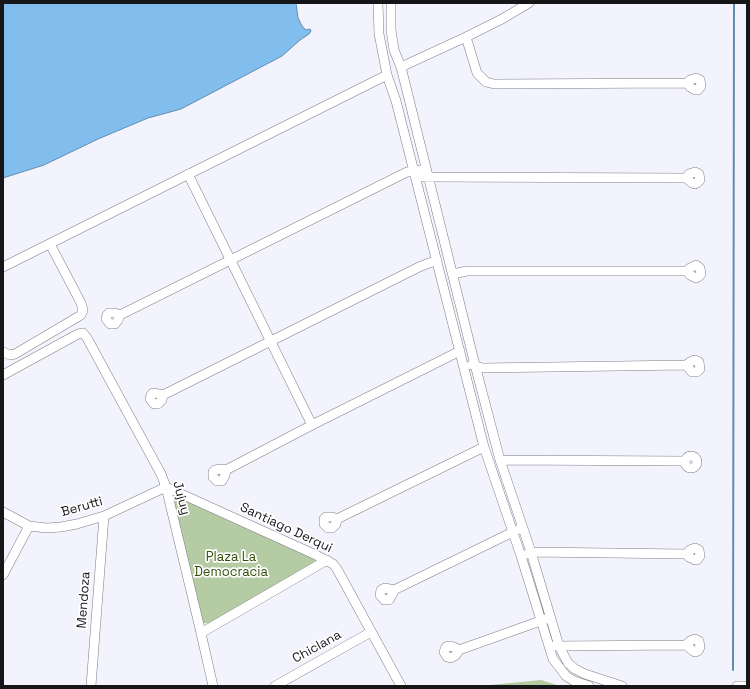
<!DOCTYPE html>
<html>
<head>
<meta charset="utf-8">
<style>
	body { margin:0 }
	#map { position:relative; width:750px; height:689px; overflow:hidden; background:#f3f3fd; font-family:"Space Grotesk",sans-serif }
	canvas { display:block }
	.frame { position:absolute; inset:0; border:4px solid #161619; pointer-events:none }
</style>
</head>
<body>
<div id="map">
<canvas width="750" height="689"></canvas>
<div class="frame"></div>
</div>
<script>
const ctx = document.querySelector('canvas').getContext('2d');
ctx.lineJoin = 'round';
function fillPath(path, color) { ctx.fillStyle = color; ctx.fill(path, 'evenodd'); }
const poly = rows => new Path2D(rows.map(r => 'M' + r).join(''));
function trace(path, color, width, dash) { ctx.strokeStyle = color; ctx.lineWidth = width; ctx.lineCap = dash ? 'butt' : 'round'; ctx.setLineDash(dash || []); ctx.stroke(path); }
function drawText(font, color, halo, rows, align = 'center') {
  ctx.font = font + ' "Space Grotesk",sans-serif'; ctx.lineWidth = 3.5; ctx.setLineDash([]); ctx.textBaseline = 'middle'; ctx.strokeStyle = halo; ctx.fillStyle = color; for (const [text, x, y, turn = 0] of rows) {
    ctx.save(); ctx.translate(x, y); ctx.rotate((+turn || 0) * Math.PI / 180); ctx.textAlign = isNaN(turn) ? turn : align; if (halo) ctx.strokeText(text, 0, 0); ctx.fillText(text, 0, 0); ctx.restore();
  }
}
const green = poly([
	[175,496,314,556,318,561,212,624,204,623,202,621,172,498],
	[541,680,560,686,480,686]
]);
const water = poly([
	[3,3,296,3,298,18,302,26,306,30,310,29,311,31,309,34,300,40,282,56,181,109,148,118,98,139,44,165,3,178,3,3]
]);
const stream = poly([
	[733,670,734,3]
]);
const minor = poly([
	[378,3,379,34,387,75,396,101,484,447,521,556,553,659,566,676,574,681,589,686],
	[391,3,391,30,394,50,401,67,475,365,500,460,531,552,559,646,568,663,575,669,585,674,622,686],
	[466,37,477,73,486,82,494,84,687,83,690,80,696,78,700,80,701,86,698,90,695,90,690,87,687,83],
	[401,67,466,37,502,19,529,3],
	[188,174,312,425],
	[423,177,686,178,692,183,695,184,697,183,700,180,699,174,695,172,689,174,686,178],
	[3,267,387,75],
	[453,274,467,271,687,271,690,268,696,265,700,268,701,274,698,277,696,278,690,275,687,271],
	[120,315,118,320,115,324,110,324,106,319,107,315,109,313,115,313,120,315,407,172,420,170],
	[3,352,10,355,15,354,81,315,83,310,81,303,50,244],
	[471,365,483,368,686,365,690,362,695,360,699,362,700,369,697,372,692,372,686,365],
	[3,375,78,334,83,333,87,338,161,474,166,487,201,633,213,686],
	[163,395,162,400,158,404,154,404,150,399,151,395,153,393,155,393,163,395,419,267,437,260],
	'685 462a6 6 0 1 1 12 0a6 6 0 1 1-12 0Z',
	[500,460,685,461],
	[226,470,225,475,222,481,217,481,213,477,213,472,215,470,221,469,226,470,312,425,460,351],
	[3,512,29,526,47,528,61,527,77,524,104,516,166,487,316,555,333,564,337,569,401,686],
	[337,519,336,524,332,528,328,528,324,524,324,519,326,517,332,517,337,519,484,447],
	[527,554,531,552,686,554,690,550,695,548,699,550,700,556,697,560,695,560,689,557,686,554],
	[3,575,29,526],
	[394,590,392,595,389,600,384,600,380,595,381,590,385,588,394,590,517,530],
	[201,633,327,560],
	[555,646,686,645,690,641,695,639,699,641,700,647,698,651,695,652,693,651,686,645],
	[459,650,454,647,448,646,446,647,444,652,447,657,451,658,456,655,459,650,546,619],
	[91,686,104,516],
	[275,686,371,632],
	[737,686,746,686]
]);
const streetNames = [
	["Jujuy",181,498,75],
	["Berutti",82,507,-16],
	["Santiago Derqui",286,528,25],
	["Mendoza",84,600,-86],
	["Chiclana",317,647,-29]
];
const parkNames = [
	["Plaza La",231,557],
	["Democracia",231,572]
];
fillPath(green, '#b5cba4');
fillPath(water, '#81beee');
trace(water, '#618cae', 1);
trace(stream, '#618cae', 2);
trace(minor, '#7f7e87', 10);
trace(minor, '#fff', 9);
drawText('13px', '#161619', '#fff', streetNames);
drawText('13px', '#32500c', '#fff', parkNames);
</script>
</body>
</html>
